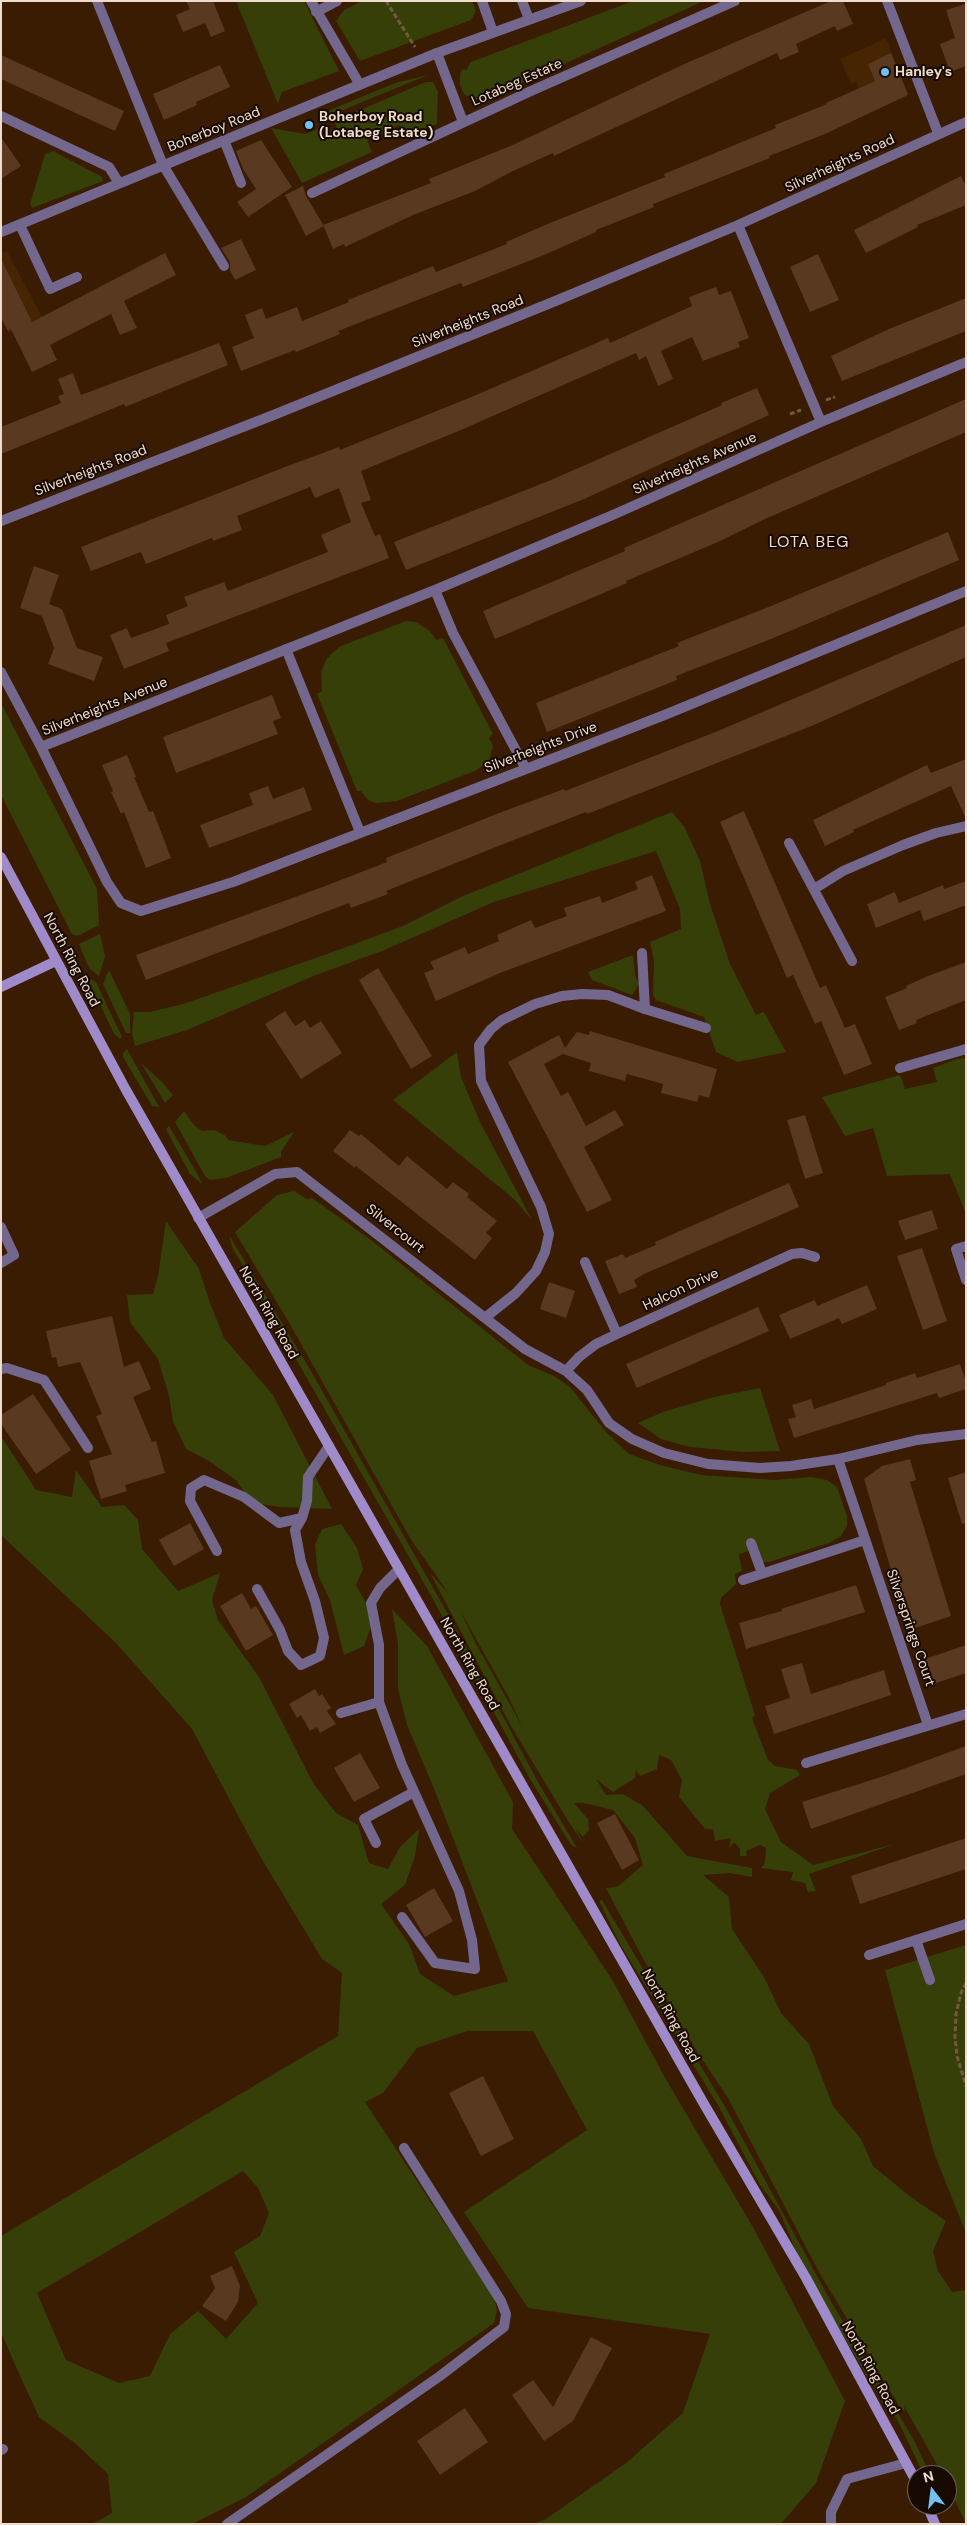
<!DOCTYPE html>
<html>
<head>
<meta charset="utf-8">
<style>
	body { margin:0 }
	#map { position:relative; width:967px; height:2525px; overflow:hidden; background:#391c02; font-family:"DM Sans",sans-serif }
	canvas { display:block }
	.frame { position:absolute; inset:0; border:2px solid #f0dccd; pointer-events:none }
	.north { position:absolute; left:907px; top:2465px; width:50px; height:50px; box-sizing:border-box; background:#170a02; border:1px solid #6e5e53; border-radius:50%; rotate:345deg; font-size:14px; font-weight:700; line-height:20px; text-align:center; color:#f0dccd }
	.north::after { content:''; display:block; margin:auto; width:18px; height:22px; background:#71c1f5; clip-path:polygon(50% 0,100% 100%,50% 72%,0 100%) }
</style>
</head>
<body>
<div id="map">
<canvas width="967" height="2525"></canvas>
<div class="frame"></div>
<div class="north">N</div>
</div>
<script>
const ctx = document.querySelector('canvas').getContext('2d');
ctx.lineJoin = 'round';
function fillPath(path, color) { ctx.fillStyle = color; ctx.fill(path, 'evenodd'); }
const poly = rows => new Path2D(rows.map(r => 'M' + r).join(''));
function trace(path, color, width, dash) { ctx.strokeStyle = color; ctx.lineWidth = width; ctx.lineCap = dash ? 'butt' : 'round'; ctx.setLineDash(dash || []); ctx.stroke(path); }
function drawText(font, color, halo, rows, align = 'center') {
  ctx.font = font + ' "DM Sans",sans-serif'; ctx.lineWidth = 4; ctx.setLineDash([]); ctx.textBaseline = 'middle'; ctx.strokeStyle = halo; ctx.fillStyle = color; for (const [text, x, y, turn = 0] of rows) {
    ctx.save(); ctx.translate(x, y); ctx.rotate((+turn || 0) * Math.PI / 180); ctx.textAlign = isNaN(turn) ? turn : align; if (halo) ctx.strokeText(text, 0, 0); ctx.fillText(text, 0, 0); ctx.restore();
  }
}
const built = poly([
	[886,38,908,93,904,97,884,106,875,81,859,88,856,82,851,84,840,59],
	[7,251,42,317,9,333,1,318,1,253]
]);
const green = poly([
	[236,1,304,1,339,71,282,92,278,104],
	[362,1,472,1,476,11,471,20,360,61,336,21,344,10],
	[633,1,704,1,495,95,474,100,464,94,460,85,460,74,462,69,466,70,471,62],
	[428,75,343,110,327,114,330,110,395,83],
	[426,82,433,82,438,92,437,124,405,137,399,125,367,140,372,152,302,183,271,128,305,134,318,129,322,136,337,128,334,121],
	[53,151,102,177,103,181,32,208,30,204,45,154],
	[406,621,416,622,430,631,436,640,443,638,493,734,489,738,493,746,489,761,475,771,397,801,376,803,368,800,361,791,357,791,317,694,322,691,321,672,326,660,331,654,341,646],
	[1,703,97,889,99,925,78,936,72,934,1,795],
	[672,812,685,828,700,861,710,904,730,964,756,1015,764,1012,786,1052,738,1062,716,1052,704,1017,656,1000,653,995,654,960,650,942,681,929,680,909,656,851,494,902,382,951,316,975,187,1030,135,1046,132,1033,134,1012,150,1012,183,1004,330,953,403,926,463,896],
	[100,934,105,956,99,976,89,968,79,944],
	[633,955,635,975,639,984,632,995,592,980,588,972],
	[109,970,130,1014,130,1033,126,1033,103,984],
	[87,977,96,982,122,1037,120,1039,114,1034],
	[127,1049,159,1107,152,1106,123,1057,123,1053],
	[457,1052,461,1077,480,1122,532,1220,514,1199,393,1100],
	[966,1058,966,1214,950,1174,887,1176,873,1128,845,1136,822,1097,900,1075,905,1089,937,1082,933,1068,957,1059],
	[141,1063,163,1083,173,1095,165,1103],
	[184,1111,194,1125,202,1131,214,1130,226,1136,228,1140,265,1146,294,1132,281,1152,281,1157,226,1178,210,1180,205,1176,175,1122],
	[169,1126,198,1175,202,1184,190,1174,168,1133,166,1129],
	[294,1191,307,1199,312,1198,371,1240,528,1365,554,1376,570,1387,606,1432,629,1454,660,1465,701,1475,775,1480,811,1477,827,1480,837,1487,847,1516,847,1526,841,1536,829,1543,769,1562,763,1562,756,1549,739,1554,742,1571,735,1574,736,1584,721,1598,720,1604,755,1715,752,1718,768,1760,775,1766,797,1770,800,1775,770,1793,765,1809,781,1842,813,1865,895,1844,809,1874,816,1891,808,1892,805,1883,791,1880,793,1872,761,1868,765,1863,766,1848,760,1845,746,1851,747,1856,740,1856,740,1849,734,1842,729,1849,731,1838,715,1841,713,1829,705,1829,679,1797,682,1780,671,1760,659,1755,657,1769,640,1776,636,1770,635,1778,613,1792,596,1779,606,1795,623,1794,643,1806,687,1856,752,1868,752,1877,730,1873,703,1875,729,1897,732,1929,764,1977,781,2013,809,2044,833,2106,861,2139,873,2166,912,2198,946,2221,933,2251,938,2271,952,2292,966,2290,966,2524,947,2483,947,2475,943,2475,904,2406,905,2412,901,2409,819,2272,728,2098,696,2050,640,1953,606,1888,617,1887,643,1865,635,1838,613,1810,584,1803,574,1803,588,1819,589,1830,583,1837,576,1829,584,1844,568,1821,511,1726,430,1573,449,1594,410,1538,291,1326,235,1232,277,1195],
	[461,1612,508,1696,522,1726,475,1642],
	[166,1221,199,1269,209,1300,224,1338,273,1395,332,1509,281,1507,252,1503,236,1480,209,1461,186,1449,173,1421,169,1396,158,1359,130,1322,127,1295,153,1294,158,1276],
	[229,1235,311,1371,454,1625,538,1782,577,1848,571,1845,530,1779,429,1592,232,1247],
	[760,1388,780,1451,744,1452,690,1447,661,1439,638,1423,663,1412,714,1397],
	[1,1436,36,1490,72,1497,76,1470,102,1507,124,1505,138,1520,142,1549,178,1591,220,1573,212,1600,218,1620,259,1677,313,1783,336,1813,358,1825,369,1863,388,1869,400,1847,419,1829,415,1856,405,1885,381,1904,409,1944,420,1974,454,1996,508,1981,433,1786,407,1725,398,1689,398,1644,392,1609,427,1646,513,1802,512,1829,613,1981,664,2076,754,2229,845,2401,816,2483,781,2524,533,2524,546,2519,626,2463,683,2413,710,2334,528,2308,464,2212,587,2130,533,2031,467,2031,417,2048,383,2093,365,2102,494,2298,497,2310,494,2323,246,2497,192,2524,92,2524,112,2513,108,2474,76,2444,39,2417,16,2367,1,2332,1,2236,338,2036,342,1973,322,1959,257,1851,192,1729,116,1643,1,1535],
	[243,2171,258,2188,269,2213,260,2236,234,2252,258,2303,226,2339,198,2311,170,2334,150,2376,119,2383,66,2360,37,2293],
	[341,1524,357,1548,363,1569,356,1585,374,1618,364,1646,344,1655,330,1600,318,1575,315,1545,322,1529],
	[602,1900,727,2110,829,2298,915,2442,930,2475,924,2475,897,2419,883,2403,815,2287,798,2256,779,2210,760,2185,719,2107,620,1944,599,1901],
	[966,1945,966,2233,934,2153,885,1970]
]);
const building = poly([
	[186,1,213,1,225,31,211,37,205,23,183,32,176,15,190,9],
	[831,1,843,1,853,24,837,31,835,26,796,44,799,52,780,60,777,53,571,148,554,156,553,153,513,171,475,191,413,215,345,247,344,244,333,249,323,225,431,183,429,179,515,144,682,65],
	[966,4,966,66,950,72,940,44,955,38,946,10],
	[891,53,908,95,825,134,769,156,770,158,653,204,654,207,596,230,596,232,544,255,463,287,461,283,338,331,340,334,296,352,295,350,241,371,232,347,254,338,245,315,262,308,266,319,297,307,302,321,349,302,348,300,433,266,436,272,507,244,506,242,550,223,665,177,664,174,776,128,775,125,827,104,826,103,875,81,868,64],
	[1,55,124,111,115,131,1,79],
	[220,65,230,87,196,102,197,105,164,120,153,94],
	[1,137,21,166,1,179],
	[261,140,292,187,248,217,237,202,256,189,243,169,236,151],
	[961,176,966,186,966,205,917,225,918,227,866,253,854,230],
	[303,186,306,196,324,226,306,236,285,195],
	[241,239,256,270,235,280,230,270,230,262,221,248],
	[165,253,176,275,124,301,137,328,120,335,111,314,50,345,57,360,32,372,11,329,8,331,1,318,1,259,32,322],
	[818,254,839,300,810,312,790,267],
	[716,287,719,295,731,291,749,338,738,342,740,347,703,361,692,337,661,351,673,379,658,386,646,356,639,360,636,353,461,430,361,471,371,500,361,503,375,536,380,534,389,558,166,643,169,651,124,669,110,635,127,628,131,638,169,624,166,615,188,606,184,597,224,582,228,591,328,552,321,535,351,522,339,488,315,498,310,487,237,516,242,530,213,541,212,538,146,564,141,552,91,571,81,547,285,467,339,447,340,450,469,398,608,338,610,343,692,306,689,297],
	[966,298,966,331,842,381,831,356,889,329],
	[219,343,228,365,125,407,124,404,1,454,1,427,61,403,58,396,64,394,58,379,73,373,81,395],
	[757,388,769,415,584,499,406,570,394,542,551,480,722,405,721,403],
	[966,399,966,432,765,519,718,542,626,581,627,583,495,639,483,611,625,551,624,548],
	[948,532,959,560,771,639,676,676,677,680,547,732,536,703,679,646,677,643,771,606],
	[34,566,59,575,49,604,62,609,77,648,103,657,94,681,48,664,54,648,42,616,20,608],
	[966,625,966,657,814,725,587,814,586,812,501,845,386,891,388,894,351,908,349,903,146,980,136,955,328,885,387,862,386,858,499,813,564,789,565,791,718,731],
	[272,695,281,718,273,721,278,734,176,773,163,737],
	[127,755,136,777,134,777,149,812,153,811,171,858,146,868,124,812,121,814,111,792,113,791,102,765],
	[966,759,966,819,951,786,853,830,854,832,825,846,813,820,927,765,931,773],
	[268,786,273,799,304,787,312,810,209,848,200,825,253,805,249,793],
	[744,811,820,988,826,985,845,1028,855,1024,872,1064,844,1075,821,1021,815,1024,793,975,787,978,720,822],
	[652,875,666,911,500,973,436,1001,424,973,434,969,430,962,465,947,468,954,499,941,497,935,531,920,535,928,567,916,564,908,600,896,602,903,638,889,635,882],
	[966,881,966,905,924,921,920,910,876,928,867,904,895,892,899,903,943,885,944,889],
	[966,962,966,1000,916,1020,917,1023,899,1030,885,997,907,988,906,986,928,976],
	[378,968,432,1056,411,1069,359,980],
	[285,1011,295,1026,305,1020,310,1028,321,1021,342,1053,301,1079,265,1024],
	[590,1031,717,1069,709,1098,699,1095,697,1102,661,1093,663,1084,627,1074,625,1081,589,1071,591,1063,563,1054,544,1064,561,1096,568,1092,586,1126,615,1110,624,1125,584,1147,612,1200,587,1212,508,1062,559,1035,565,1048,577,1032,589,1035],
	[805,1115,823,1173,805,1179,787,1120],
	[350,1130,359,1136,361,1134,399,1166,407,1156,447,1189,453,1182,469,1194,467,1197,497,1221,486,1233,492,1238,475,1260,356,1166,355,1168,333,1151],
	[789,1183,799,1207,644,1274,634,1280,637,1287,619,1294,605,1261,623,1254,625,1258,656,1245,655,1242],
	[932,1210,938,1229,905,1240,898,1221],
	[922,1248,947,1321,923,1330,897,1256],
	[549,1282,575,1291,566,1318,540,1309],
	[867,1285,877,1309,842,1324,839,1318,790,1339,779,1315,815,1300,817,1306],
	[758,1307,769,1331,637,1388,626,1364],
	[112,1316,124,1367,139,1361,151,1389,133,1397,152,1442,156,1441,165,1473,125,1485,127,1491,101,1499,89,1461,112,1454,96,1416,102,1414,80,1362,58,1367,56,1357,52,1358,46,1331],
	[960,1364,966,1381,966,1389,939,1398,937,1393,794,1438,788,1419,796,1417,792,1405,811,1399,814,1409,886,1385,886,1383,915,1373,917,1378],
	[33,1394,71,1450,36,1474,1,1424,1,1415],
	[910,1459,916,1480,910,1482,951,1616,909,1630,864,1479,882,1466],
	[966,1472,966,1523,962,1524,948,1478],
	[190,1523,204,1549,174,1566,159,1540],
	[856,1585,865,1612,746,1649,739,1623,782,1611,781,1609],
	[242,1593,251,1609,256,1606,273,1635,246,1651,220,1606],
	[966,1645,966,1673,933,1684,925,1659],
	[802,1663,811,1694,884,1670,891,1695,774,1734,765,1706,790,1698,781,1669],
	[315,1689,319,1696,322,1694,331,1708,327,1711,336,1724,320,1733,317,1727,310,1731,301,1715,297,1718,289,1704],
	[966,1746,966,1774,811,1829,802,1802,884,1776],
	[360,1753,380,1788,354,1802,334,1768],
	[615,1814,639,1860,622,1870,597,1823],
	[966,1838,966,1869,860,1904,851,1876],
	[434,1888,453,1921,425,1937,406,1905],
	[483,2076,514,2139,481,2156,449,2093],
	[232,2266,240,2286,238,2302,226,2321,202,2306,215,2288,210,2276],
	[591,2337,612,2348,573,2421,544,2441,512,2395,533,2380,553,2407],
	[465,2408,488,2442,440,2475,417,2441]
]);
const path = poly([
	[386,1,415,47],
	[826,400,835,397],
	[790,414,801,410],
	[966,1983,961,1993,956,2014,955,2037,957,2056,966,2086]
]);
const lane = poly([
	[482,1,493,32],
	[522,1,529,19],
	[224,140,241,183],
	[163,165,224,266],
	[20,225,50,289,77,277],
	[642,953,645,1009],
	[1,1227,14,1255,1,1263],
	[217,1551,190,1501,191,1488,204,1480,244,1497,279,1523,302,1518],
	[399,1569,380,1588,371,1603,379,1645,379,1702,402,1765,459,1891,472,1940,475,1969,435,1963,402,1917],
	[257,1589,280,1630,288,1651,301,1665,320,1656,324,1638,315,1601,301,1562,295,1530,302,1518,307,1501,308,1477,329,1446],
	[341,1713,379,1702],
	[376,1843,364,1819,414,1792]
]);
const street = poly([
	[97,1,163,165],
	[311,1,360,85],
	[887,1,938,133],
	[316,12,337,1],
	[437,53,463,122],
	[1,116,109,167,119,183],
	[312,193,531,91,735,1],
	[738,225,821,422],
	[1,232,437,53,581,1],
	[1,521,271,416,553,302,738,225,966,122],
	[435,590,453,633,526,769],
	[286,649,360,832],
	[1,672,41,747,107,882,121,903,141,911,233,882,526,769,667,714,966,591],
	[41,747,435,590,615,514,821,422,966,362],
	[789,843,852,961],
	[814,889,843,871,903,845,936,833,966,826],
	[900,1068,966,1049],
	[198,1218,275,1174,297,1172,525,1349,566,1371,587,1390,609,1423,632,1439,664,1453,708,1464,760,1468,791,1466,838,1459,917,1440,966,1434],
	[966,1246,956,1249,966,1280],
	[585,1262,617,1334],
	[486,1317,516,1293,536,1271,545,1252,549,1234,541,1207,481,1081,479,1045,491,1029,502,1020,535,1004,562,996,582,994,608,995,645,1009,706,1028],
	[1,1369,7,1368,44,1380,88,1448],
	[566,1371,579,1357,596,1344,617,1334,792,1254,802,1253,815,1257],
	[838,1459,928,1725],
	[751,1543,762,1573],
	[743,1580,865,1540],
	[806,1763,966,1714],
	[916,1940,930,1980],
	[869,1955,966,1924],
	[1,2450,3,2449],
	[227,2524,440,2376,504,2327,506,2314,501,2301,404,2148],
	[831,2524,831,2512,847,2479,906,2463]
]);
const secondary = poly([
	[1,857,126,1090,704,2104,806,2278,917,2483],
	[1,987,56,961],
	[927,2505,935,2524]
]);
const markers = [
	[885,72,5,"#71c1f5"],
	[309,125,5,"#71c1f5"]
];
const poiNames = [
	["Hanley's",895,72],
	["Boherboy Road",319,117],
	["(Lotabeg Estate)",319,133]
];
const streetNames = [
	["Lotabeg Estate",517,83,-24],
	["Boherboy Road",214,130,-22],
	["Silverheights Road",840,164,-25],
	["Silverheights Road",468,322,-22],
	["Silverheights Avenue",695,464,-24],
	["Silverheights Road",91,471,-21],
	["Silverheights Avenue",105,707,-22],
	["Silverheights Drive",541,748,-21],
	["North Ring Road",71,960,62],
	["Silvercourt",395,1229,38],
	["Halcon Drive",681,1290,-25],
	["North Ring Road",268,1313,60],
	["Silversprings Court",910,1628,71],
	["North Ring Road",469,1664,60],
	["North Ring Road",670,2016,61],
	["North Ring Road",870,2368,61]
];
const quarterNames = [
	["LOTA BEG",809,543]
];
fillPath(built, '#472402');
fillPath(green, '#363f08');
fillPath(building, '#593920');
trace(path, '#735943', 3, [5, 2.5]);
trace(lane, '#73678d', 10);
trace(street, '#73678d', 10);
trace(secondary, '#9f8bc9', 10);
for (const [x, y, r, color] of markers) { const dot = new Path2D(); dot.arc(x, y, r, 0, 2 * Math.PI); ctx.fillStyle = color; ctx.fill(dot); trace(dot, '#170a02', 2); }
drawText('bold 14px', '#f0dccd', '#170a02', poiNames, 'left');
drawText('14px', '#f0dccd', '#170a02', streetNames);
ctx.letterSpacing = '1px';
drawText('16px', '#f0dccd', '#170a02', quarterNames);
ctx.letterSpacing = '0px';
</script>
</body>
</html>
